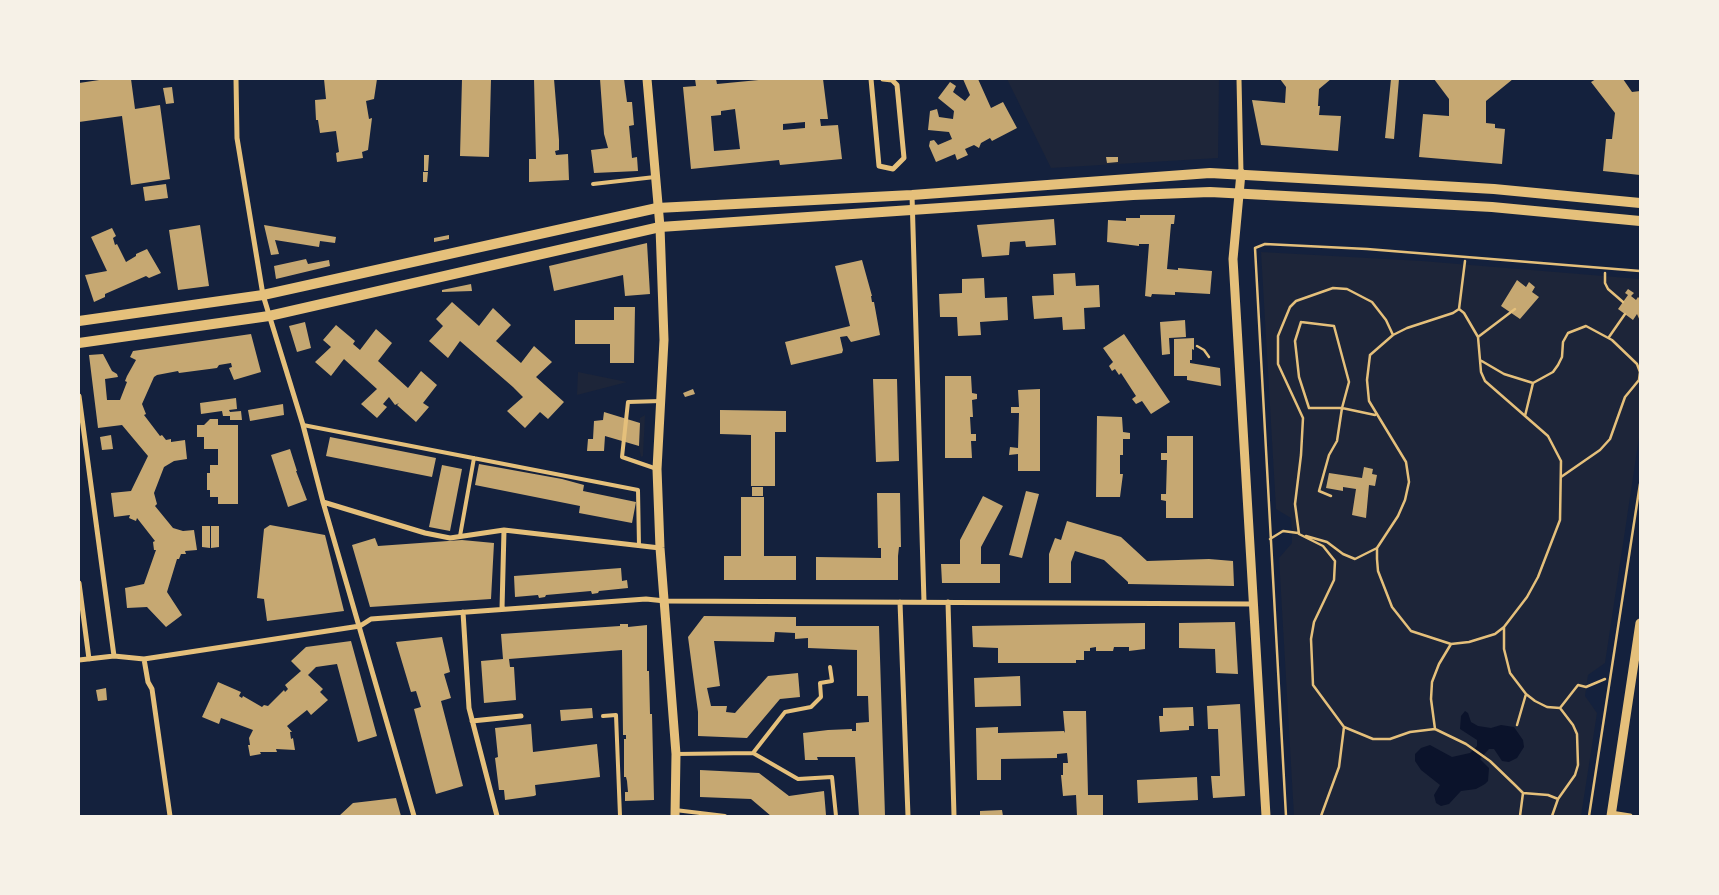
<!DOCTYPE html>
<html>
<head>
<meta charset="utf-8">
<style>
	body { margin:0 }
	#map { position:relative; width:1719px; height:895px; overflow:hidden; background:#14213d; font-family:Inter,sans-serif }
	canvas { display:block }
	.frame { position:absolute; inset:0; border:80px solid #f6f1e7; pointer-events:none }
</style>
</head>
<body>
<div id="map">
<canvas width="1719" height="895"></canvas>
<div class="frame"></div>
</div>
<script>
const ctx = document.querySelector('canvas').getContext('2d');
ctx.lineJoin = 'round';
function fillPath(path, color) { ctx.fillStyle = color; ctx.fill(path, 'evenodd'); }
const poly = rows => new Path2D(rows.map(r => 'M' + r).join(''));
function trace(path, color, width, dash) { ctx.strokeStyle = color; ctx.lineWidth = width; ctx.lineCap = dash ? 'butt' : 'round'; ctx.setLineDash(dash || []); ctx.stroke(path); }
const green = poly([
	[1007,79,1219,79,1218,158,1051,168],
	[1261,252,1422,261,1640,279,1640,431,1605,663,1588,675,1585,696,1597,713,1581,816,1294,816,1279,558,1292,543,1292,532,1291,518,1276,509],
	[578,372,627,382,577,395],
	[645,415,643,456,641,457,639,448,640,424,640,418]
]);
const water = poly([
	[1465,711,1468,713,1471,722,1478,726,1491,728,1501,725,1514,727,1523,740,1524,747,1517,758,1509,762,1502,761,1494,749,1489,749,1480,759,1489,768,1488,781,1485,784,1476,789,1461,791,1449,804,1441,806,1436,803,1434,795,1440,785,1421,770,1415,761,1415,754,1421,748,1430,745,1452,757,1470,753,1477,746,1477,740,1460,729,1461,716]
]);
const building = poly([
	[106,79,131,79,135,109,160,105,170,179,131,185,122,116,79,122,79,83],
	[324,79,377,79,374,99,366,101,369,119,372,118,368,150,362,152,363,158,337,162,336,153,339,152,336,131,320,133,318,120,316,120,315,100,326,99],
	[462,79,491,79,489,157,460,156],
	[534,79,554,79,559,140,559,150,555,151,556,155,568,154,569,180,529,182,529,159,536,159],
	[600,79,624,79,627,102,632,102,634,125,629,126,632,158,637,157,638,171,594,173,591,150,608,148,604,134],
	[695,79,716,79,717,84,769,79,823,79,828,119,820,119,821,126,838,125,842,159,780,165,779,160,691,169,683,87,696,86],
	[735,109,740,149,714,151,711,116,721,115,721,111],
	[805,122,805,128,783,130,783,124],
	[963,79,978,79,991,108,1003,102,1017,128,992,141,990,138,981,143,979,148,974,145,965,149,968,155,957,160,955,154,936,162,929,146,930,141,934,140,938,145,952,139,949,132,928,130,930,111,937,109,939,117,953,119,954,111,938,98,950,82,956,86,953,92,965,101,970,95],
	[1280,79,1331,79,1319,89,1318,106,1320,106,1319,115,1341,116,1338,151,1261,145,1252,100,1285,103,1286,87],
	[1391,79,1399,79,1394,139,1385,138],
	[1434,79,1513,79,1486,101,1486,123,1495,124,1495,128,1505,129,1502,164,1419,157,1423,114,1449,116,1449,99],
	[1596,79,1623,79,1632,92,1640,91,1640,175,1603,171,1606,139,1612,139,1615,113,1591,82],
	[172,87,174,103,166,104,163,88],
	[424,155,429,155,428,171,424,171],
	[1106,157,1118,157,1118,162,1107,163],
	[423,172,428,172,427,182,423,182],
	[166,184,168,198,145,201,143,187],
	[1140,215,1175,215,1174,224,1171,224,1167,269,1178,270,1178,268,1212,271,1210,294,1175,292,1175,295,1152,294,1151,297,1145,296,1149,244,1139,244,1139,246,1107,242,1108,220,1126,221,1126,218,1140,218],
	[1054,219,1056,245,1026,247,1025,241,1010,242,1009,255,982,257,977,225],
	[200,225,209,286,178,290,169,230],
	[264,225,336,237,335,243,320,241,319,247,275,240,279,254,271,255],
	[112,228,116,236,113,238,115,245,117,244,126,262,136,256,136,254,147,249,161,273,149,278,146,276,105,294,105,297,94,302,85,275,107,271,91,237],
	[449,235,449,239,434,242,434,238],
	[647,243,650,294,625,296,623,275,554,291,549,266],
	[306,259,308,264,329,260,330,266,276,279,274,266],
	[862,260,872,296,871,296,872,302,874,302,880,335,851,342,847,336,840,337,843,350,842,353,791,365,785,342,850,326,835,266],
	[1075,273,1076,286,1099,285,1100,307,1084,308,1085,329,1063,330,1062,317,1034,319,1032,296,1054,295,1053,274],
	[984,278,985,298,1007,297,1008,320,980,322,981,335,958,336,957,317,940,317,939,294,962,293,962,279],
	[1517,280,1526,287,1529,282,1535,287,1532,292,1539,297,1520,319,1501,306],
	[471,284,472,291,442,292,442,290],
	[1628,289,1634,293,1631,296,1636,300,1638,297,1640,299,1640,321,1637,314,1633,320,1618,309,1628,295,1625,293],
	[452,302,479,326,493,308,511,325,496,341,521,363,534,346,552,362,536,377,564,402,548,419,540,412,525,428,507,411,523,397,513,387,460,341,448,358,429,341,443,326,436,319],
	[614,307,635,307,634,363,610,363,610,344,575,344,575,320,614,320],
	[1185,320,1186,337,1169,338,1170,354,1162,355,1160,322],
	[305,322,311,348,297,352,289,326],
	[336,325,355,341,353,344,360,350,376,329,392,343,378,361,408,388,421,371,437,385,423,403,429,407,416,422,397,405,399,403,395,405,389,397,383,404,387,407,377,418,361,404,377,389,344,359,331,376,315,362,331,347,323,340],
	[251,334,261,372,234,380,229,368,232,367,231,363,219,365,217,368,179,373,178,371,157,375,154,377,142,404,146,414,144,415,160,436,162,435,166,440,171,439,171,442,185,440,187,459,174,461,164,467,154,493,157,504,155,506,173,528,183,531,194,530,197,550,185,551,186,554,181,554,179,559,177,559,167,592,182,615,166,627,147,607,127,608,125,588,144,584,156,550,154,550,153,542,155,541,137,518,136,521,129,518,130,515,114,517,111,493,131,491,148,456,122,425,98,428,89,355,103,354,112,371,117,374,118,377,105,379,107,400,120,400,127,382,125,381,127,376,136,360,130,357,133,351],
	[1124,334,1170,402,1151,414,1142,401,1136,404,1132,399,1136,396,1121,373,1119,375,1115,369,1112,371,1109,366,1113,362,1103,348],
	[1194,338,1194,350,1192,349,1192,360,1190,360,1190,363,1220,368,1221,386,1187,380,1187,376,1174,376,1174,339],
	[945,376,971,376,972,393,977,394,977,399,972,400,973,417,970,417,971,434,976,434,976,441,971,441,972,458,945,458],
	[873,379,897,379,899,461,876,462],
	[693,389,695,394,685,397,683,393],
	[1040,389,1040,471,1018,471,1018,454,1009,455,1010,447,1018,448,1019,413,1011,413,1011,407,1019,407,1018,390],
	[236,398,237,409,229,410,230,412,241,411,242,420,230,420,230,416,223,416,222,411,201,414,200,403],
	[283,404,284,415,250,421,248,410],
	[720,410,786,411,786,432,775,432,775,486,751,486,751,435,720,434],
	[604,412,640,423,639,446,605,436,604,451,587,451,588,439,593,439,594,421,603,420],
	[1097,416,1122,417,1123,432,1130,433,1130,439,1123,439,1123,455,1120,455,1120,474,1123,474,1120,497,1096,497],
	[210,419,218,419,218,425,238,425,238,504,218,504,218,497,210,497,210,490,207,490,207,473,210,473,210,465,218,465,218,449,204,449,204,437,197,437,197,425,204,425],
	[111,435,113,449,102,450,100,437],
	[1167,436,1193,436,1193,518,1166,518,1166,501,1161,500,1161,494,1166,494,1167,460,1161,460,1161,453,1167,453],
	[330,437,436,458,432,477,326,456],
	[290,449,297,471,296,471,307,500,288,507,271,455],
	[479,464,562,479,584,485,583,491,636,502,632,523,579,513,580,506,475,485],
	[442,465,462,469,450,531,429,527],
	[1364,467,1373,469,1372,474,1377,475,1375,486,1369,485,1366,518,1352,515,1356,489,1343,487,1343,491,1326,488,1329,473,1362,478],
	[752,487,763,487,763,496,752,496],
	[1026,491,1039,494,1022,558,1009,555],
	[877,493,900,493,901,547,899,547,898,556,898,580,816,580,816,557,881,558,881,548,878,548],
	[983,496,1003,506,981,547,981,564,1000,564,1000,583,942,583,941,564,960,564,960,540],
	[741,497,764,497,764,556,796,556,796,580,724,580,724,556,741,556],
	[1067,521,1121,537,1147,561,1209,559,1233,561,1234,586,1128,584,1128,582,1104,560,1075,551,1071,562,1071,583,1049,583,1049,554,1055,538,1061,540],
	[270,525,325,535,344,611,267,621,264,599,257,598,264,529],
	[202,526,210,526,210,548,202,547],
	[211,526,219,526,219,547,211,548],
	[375,538,378,546,462,540,494,543,491,599,370,607,352,545],
	[621,568,622,581,627,580,628,588,599,591,598,593,592,594,591,591,546,595,545,597,539,598,538,595,515,597,514,576],
	[704,616,796,617,796,626,879,626,885,816,859,816,855,757,817,757,818,760,805,760,803,733,828,730,852,729,852,731,856,731,856,723,869,722,868,696,857,696,857,650,808,648,808,638,795,639,795,633,775,632,774,642,714,641,720,686,707,688,711,706,727,706,726,712,735,713,768,676,798,673,800,697,780,699,747,738,698,736,698,712,688,637],
	[1235,622,1238,674,1216,673,1215,649,1179,648,1179,623],
	[1145,623,1145,649,1129,651,1129,647,1114,647,1113,651,1096,651,1096,647,1090,648,1090,651,1084,651,1084,660,1076,660,1076,663,998,663,998,648,973,647,972,626],
	[620,624,628,624,628,627,647,625,647,671,649,671,650,714,652,714,654,800,625,801,625,792,628,792,627,781,626,777,624,777,624,739,626,739,626,735,623,735,622,650,509,659,510,667,514,667,516,700,484,703,481,661,503,659,501,634,620,626],
	[442,637,450,672,444,674,451,698,441,701,463,786,436,794,414,709,421,707,416,691,411,692,396,642],
	[351,641,377,736,358,742,337,664,316,667,308,675,323,689,320,692,328,700,311,715,307,710,287,726,292,732,290,732,291,739,293,738,295,750,276,749,277,752,260,752,261,754,250,756,248,745,250,745,249,738,253,730,221,718,219,724,202,717,218,682,241,692,239,696,242,698,243,696,262,707,264,705,268,706,284,690,285,692,288,689,285,685,301,671,291,661,306,647],
	[1020,676,1021,706,975,707,974,678],
	[106,688,107,700,98,701,96,690],
	[1240,704,1245,796,1213,798,1211,776,1220,776,1218,729,1208,729,1207,706],
	[1193,707,1194,726,1189,726,1189,730,1160,732,1159,716,1163,716,1163,708],
	[592,708,593,718,561,721,560,710],
	[1063,711,1086,711,1088,795,1103,795,1103,816,1077,816,1076,795,1063,796,1061,775,1063,775,1063,763,1068,763,1067,753,1057,754,1057,758,1001,759,1001,780,977,780,976,728,998,727,998,733,1064,731,1065,733],
	[531,724,533,752,597,744,600,777,535,785,536,795,534,796,505,800,504,790,499,790,495,758,498,757,495,728],
	[700,770,759,773,789,796,824,791,826,815,771,816,751,799,700,797],
	[1197,777,1198,800,1138,803,1137,780],
	[396,798,401,816,339,816,353,803],
	[1002,810,1003,816,980,816,980,811]
]);
const path = poly([
	[1605,273,1605,283,1608,289,1623,302],
	[1459,309,1465,261],
	[1301,322,1334,326,1349,382,1342,408,1309,408,1299,377,1295,341,1301,322],
	[1393,335,1407,328,1453,313,1459,309,1464,313,1478,337,1481,372,1485,381,1548,436,1561,461,1560,520,1538,577,1527,597,1504,627,1495,634,1469,642,1451,644,1411,631,1392,607,1378,571,1377,559,1377,548,1398,516,1405,500,1409,482,1406,462,1369,401,1367,380,1370,355,1393,335,1386,320,1372,302,1347,289,1333,288,1296,301,1290,307,1278,336,1278,364,1303,418,1301,455,1295,504,1299,534,1323,546,1335,561,1334,580,1314,622,1311,639,1313,685,1344,727,1373,739,1390,739,1410,732,1435,729],
	[1478,337,1515,309],
	[1609,337,1625,314],
	[1197,346,1204,350,1209,357],
	[1480,360,1504,374,1533,383,1553,372,1558,365,1562,357,1563,342,1568,333,1586,326,1612,340,1637,364,1640,372,1639,380,1625,397,1610,439,1600,450,1561,477],
	[1525,416,1533,383],
	[1331,496,1319,491,1329,455,1337,441,1342,408,1375,415],
	[1306,536,1327,542,1343,554,1355,559,1377,548],
	[1270,539,1283,531,1298,533],
	[1504,627,1504,649,1510,673,1526,694,1535,701,1547,707,1560,708,1573,725,1577,734,1578,765,1575,775,1558,799,1552,816],
	[1451,644,1439,664,1432,682,1431,699,1435,729,1466,744,1490,761,1516,786,1523,793,1520,816],
	[1560,708,1578,685,1586,687,1605,679],
	[1517,725,1526,694],
	[1523,793,1548,795,1558,799],
	[1286,816,1255,248,1265,244,1367,249,1640,271],
	[1321,816,1339,767,1344,727],
	[1589,816,1640,484]
]);
const service = poly([
	[593,184,655,177],
	[303,425,638,490,639,546],
	[657,469,622,457,628,402,661,401],
	[460,536,474,458],
	[603,716,616,715,620,816],
	[753,753,798,779,832,777,836,816],
	[676,754,753,753,785,712,811,707,821,697,820,683,832,681,830,667],
	[675,810,725,816]
]);
const minor = poly([
	[236,79,237,138,263,295,303,425,323,502,414,816],
	[871,79,879,166,893,169,904,158,897,85,892,80,883,79],
	[1239,79,1241,173],
	[912,195,924,602],
	[79,396,114,656],
	[323,502,425,533,450,538,504,530,660,548],
	[79,583,89,659],
	[900,602,908,816],
	[948,602,954,816],
	[502,609,504,530],
	[463,612,469,708,497,816],
	[144,659,148,682,152,689,170,816],
	[79,660,114,656,144,659,360,626,371,619,646,599,665,601,1252,604],
	[472,721,521,716],
	[1611,813,1630,816]
]);
const tertiary = poly([
	[647,79,660,227,664,340,657,469,660,548,676,754,675,816],
	[1241,173,1233,259,1266,816],
	[1611,816,1640,623]
]);
const secondary = poly([
	[79,321,263,295,657,208,912,195,1210,173,1494,189,1640,203],
	[79,343,269,316,660,227,1133,195,1210,192,1492,207,1640,221]
]);
fillPath(green, '#1d2539');
fillPath(water, '#0b132b');
fillPath(building, '#c6a872');
trace(path, '#e5c07b', 2.5);
trace(service, '#e5c07b', 4);
trace(minor, '#e5c07b', 5);
trace(tertiary, '#e5c07b', 9);
trace(secondary, '#e5c07b', 10);
</script>
</body>
</html>
